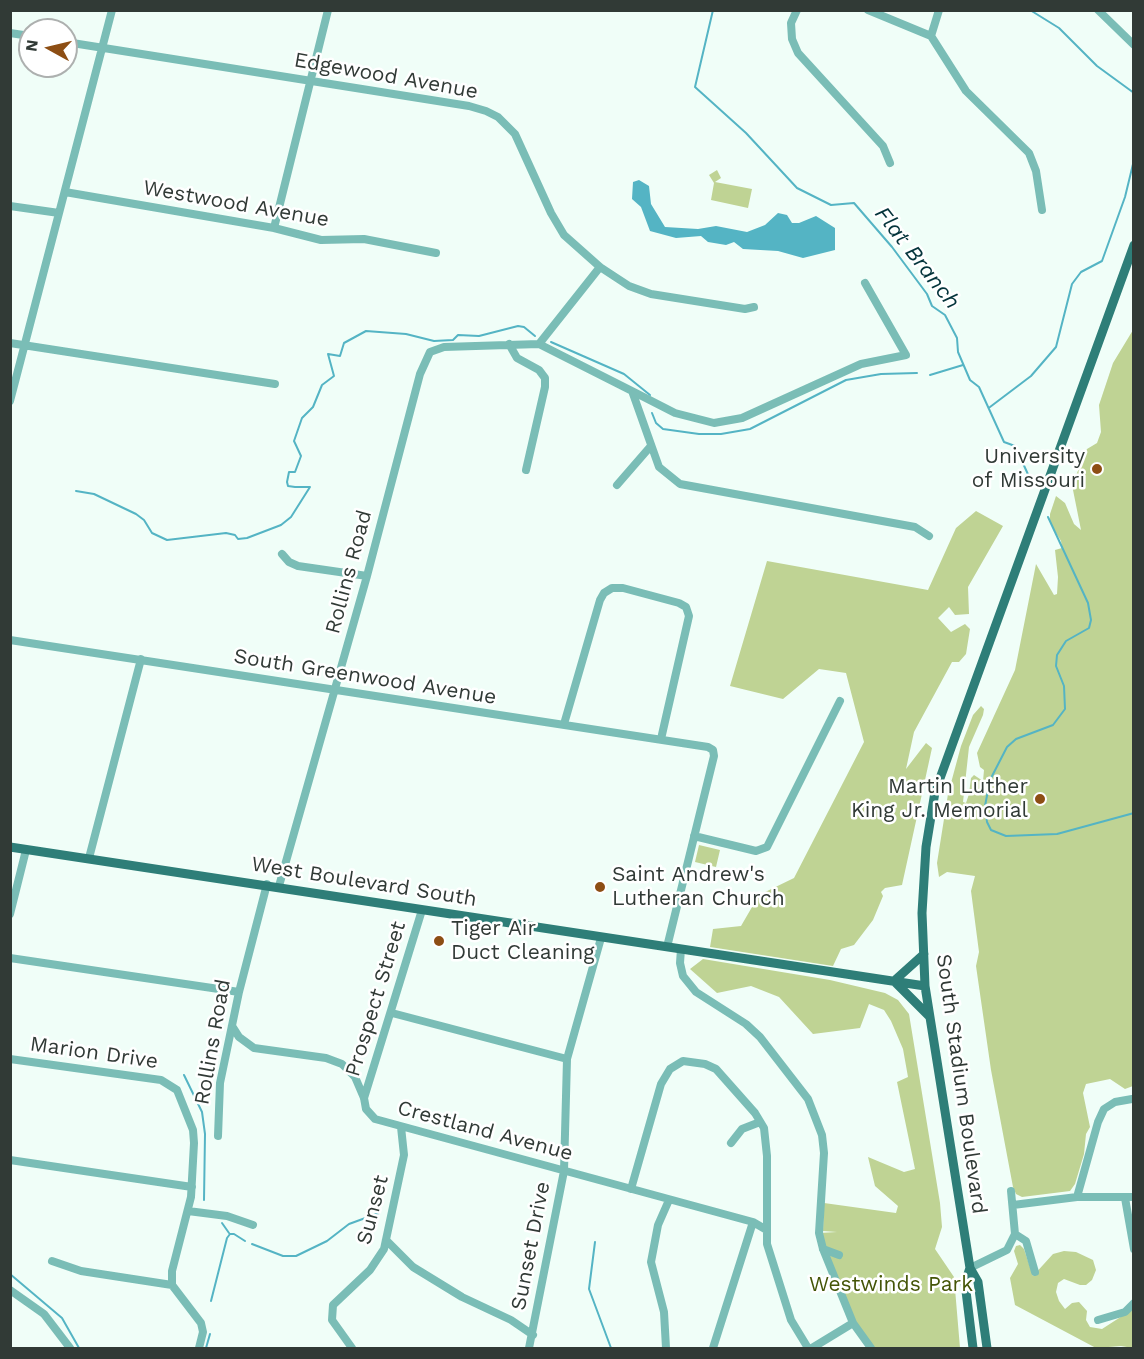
<!DOCTYPE html>
<html>
<head>
<meta charset="utf-8">
<style>
	body { margin:0 }
	#map { position:relative; width:1144px; height:1359px; overflow:hidden; background:#f0fef8; font-family:"Work Sans",sans-serif }
	canvas { display:block }
	.frame { position:absolute; inset:0; border:12px solid #313a36; pointer-events:none }
	.north { position:absolute; left:18px; top:18px; width:60px; height:60px; box-sizing:border-box; background:#fff; border:2px solid #adb0af; border-radius:50%; rotate:278deg; font-size:16px; font-weight:700; line-height:24px; text-align:center; color:#313a36 }
	.north::after { content:''; display:block; margin:auto; width:21px; height:27px; background:#8d4e14; clip-path:polygon(50% 0,100% 100%,50% 72%,0 100%) }
</style>
</head>
<body>
<div id="map">
<canvas width="1144" height="1359"></canvas>
<div class="frame"></div>
<div class="north">N</div>
</div>
<script>
const ctx = document.querySelector('canvas').getContext('2d');
ctx.lineJoin = 'round';
function fillPath(path, color) { ctx.fillStyle = color; ctx.fill(path, 'evenodd'); }
const poly = rows => new Path2D(rows.map(r => 'M' + r).join(''));
function trace(path, color, width, dash) { ctx.strokeStyle = color; ctx.lineWidth = width; ctx.lineCap = dash ? 'butt' : 'round'; ctx.setLineDash(dash || []); ctx.stroke(path); }
function drawText(font, color, halo, rows, align = 'center') {
  ctx.font = font + ' "Work Sans",sans-serif'; ctx.lineWidth = 5; ctx.setLineDash([]); ctx.textBaseline = 'middle'; ctx.strokeStyle = halo; ctx.fillStyle = color; for (const [text, x, y, turn = 0] of rows) {
    ctx.save(); ctx.translate(x, y); ctx.rotate((+turn || 0) * Math.PI / 180); ctx.textAlign = isNaN(turn) ? turn : align; if (halo) ctx.strokeText(text, 0, 0); ctx.fillText(text, 0, 0); ctx.restore();
  }
}
const green = poly([
	[717,170,721,178,715,182,752,189,748,208,711,200,714,183,709,175],
	[1133,330,1133,1086,1125,1089,1110,1079,1086,1084,1083,1093,1090,1127,1086,1134,1084,1154,1075,1184,1070,1191,1022,1197,1016,1194,1013,1187,991,1070,976,966,979,952,971,891,975,876,947,872,939,877,937,863,948,794,961,746,973,715,981,706,984,709,983,715,969,747,963,802,966,803,969,794,971,778,974,775,983,781,984,770,980,767,977,753,1015,670,1036,564,1054,595,1057,594,1058,577,1055,550,1062,548,1061,541,1050,523,1050,514,1056,496,1065,503,1074,524,1081,530,1072,485,1087,449,1097,443,1101,432,1099,405,1113,363],
	[976,511,1003,526,968,587,969,614,955,615,949,607,938,618,951,632,965,624,970,629,966,654,959,662,952,662,914,732,906,769,926,743,932,748,902,885,885,888,881,892,883,896,873,920,854,945,841,949,833,966,710,947,713,929,741,926,759,895,794,878,864,742,846,673,819,669,783,699,730,686,767,561,928,590,956,528],
	[699,845,720,850,716,867,695,862],
	[703,959,830,980,885,993,898,1000,909,1014,940,1203,942,1227,935,1249,954,1277,960,1348,871,1348,853,1323,819,1233,837,1232,823,1231,824,1203,896,1213,898,1206,875,1186,868,1157,904,1172,915,1169,897,1082,908,1077,903,1049,891,1021,884,1010,869,1004,860,1028,813,1034,779,997,751,986,717,993,690,969],
	[1020,1245,1024,1249,1033,1276,1053,1254,1064,1251,1076,1252,1093,1260,1096,1270,1092,1280,1086,1285,1080,1285,1064,1279,1058,1283,1056,1292,1059,1301,1065,1309,1072,1303,1079,1302,1087,1311,1086,1320,1090,1327,1102,1329,1133,1309,1133,1348,1121,1346,1096,1348,1015,1305,1010,1278,1018,1264,1014,1251,1016,1246]
]);
const water = poly([
	[639,180,649,186,651,204,665,227,698,229,716,226,747,232,765,225,778,213,787,215,792,223,799,223,816,216,835,228,835,250,803,258,778,251,743,249,734,242,726,245,708,242,701,236,676,238,650,231,641,207,632,199,633,182]
]);
const stream = poly([
	[713,10,695,87,746,133,797,188,831,205,854,203,892,247,927,294,932,306,945,315,957,338,958,352,970,380,979,387,1004,442,1015,446,1032,483],
	[1030,10,1059,28,1097,66,1134,93],
	[551,342,624,374,650,395],
	[930,375,963,365],
	[990,407,1031,376,1056,347,1072,284,1081,272,1102,261,1125,197,1134,160],
	[652,413,656,423,663,429,699,434,721,434,750,429,846,380,881,374,917,373],
	[76,491,94,494,136,514,144,520,152,533,167,540,226,533,235,535,238,539,247,538,281,525,291,517,310,487,295,487,288,486,287,482,289,472,295,472,301,456,294,441,302,418,313,407,322,385,334,376,328,354,340,356,344,343,366,331,406,334,434,341,453,340,458,335,479,336,518,326,524,327,535,336],
	[1048,517,1088,603,1091,620,1089,628,1066,641,1057,655,1056,666,1064,686,1065,709,1053,725,1016,739,1007,747,990,780,985,806,987,822,991,830,1006,836,1057,834,1134,813],
	[184,1075,202,1112,205,1134,204,1200],
	[222,1223,229,1233],
	[595,1242,589,1289,611,1348],
	[252,1244,283,1256,296,1256,327,1241,349,1224,379,1213],
	[10,1274,62,1318,79,1348],
	[211,1301,227,1238,230,1234,234,1234,245,1241],
	[206,1348,210,1334]
]);
const minor = poly([
	[797,10,791,23,792,39,798,53,883,146,890,163],
	[868,10,931,36],
	[1098,10,1134,45],
	[10,33,30,36],
	[931,36,966,91,1029,153,1036,171,1042,210],
	[931,36,939,10],
	[66,42,469,106,486,111,498,117,515,134,551,213,564,235,600,267,629,286,651,294,745,309,754,307],
	[65,192,274,228,321,240,364,239,436,253],
	[10,206,59,213],
	[274,228,328,10],
	[10,343,275,384],
	[509,344,517,358,539,370,545,378,545,387,526,470],
	[539,344,600,267],
	[632,391,675,413,714,423,742,418,861,364,906,355,865,283],
	[10,401,112,10],
	[617,485,650,447],
	[282,554,289,562,298,566,367,576],
	[10,640,708,747,713,750,714,756,667,947],
	[564,724,600,600,604,593,612,588,623,588,679,603,686,607,689,616,661,739],
	[694,836,756,851,767,847,840,701],
	[89,858,141,659],
	[279,886,367,576,420,374,430,352,444,347,539,344,632,391,659,467,680,484,915,527,929,536],
	[10,914,26,850],
	[681,949,680,963,683,976,696,992,746,1024,760,1037,808,1099,822,1135,824,1153,819,1233,823,1249,853,1323,871,1348],
	[10,958,239,992],
	[392,1013,567,1059],
	[232,1026,239,1037,254,1048,326,1058,342,1064,355,1077,364,1098,366,1109,375,1119,753,1222,765,1229],
	[10,1059,161,1080,177,1090,193,1130,194,1143,191,1197,172,1271,172,1285],
	[364,1098,422,910],
	[218,1136,220,1083,239,992,267,884],
	[731,1143,742,1129,760,1122],
	[10,1160,192,1187],
	[631,1189,661,1084,670,1069,683,1061,705,1064,716,1069,755,1113,764,1128,767,1156,767,1244,791,1320,808,1348],
	[1011,1191,1015,1234,1026,1241,1035,1272],
	[1077,1197,1098,1122,1104,1109,1115,1102,1132,1099],
	[1125,1198,1134,1249],
	[1013,1205,1077,1197,1134,1197],
	[188,1211,227,1216,253,1225],
	[386,1240,413,1267,462,1297,511,1320,533,1335],
	[823,1249,839,1255],
	[52,1261,81,1271,172,1285,201,1323,203,1332,199,1348],
	[970,1268,1007,1250,1015,1234],
	[10,1290,44,1314,70,1348],
	[1098,1320,1125,1312,1134,1303],
	[352,1348,332,1320,333,1305,370,1270,384,1249,404,1155,401,1127],
	[529,1348,564,1171,567,1059,601,938],
	[666,1348,664,1312,651,1262,658,1225,669,1200],
	[713,1348,753,1222],
	[812,1348,853,1323]
]);
const major = poly([
	[10,847,925,986],
	[924,954,894,981,930,1017],
	[970,1268,965,1283,973,1348],
	[987,1348,978,1282,970,1268,925,986,922,913,926,847,935,792,1134,245]
]);
const markers = [
	[1097,469,6,"#8d4e14"],
	[1040,799,6,"#8d4e14"],
	[600,887,6,"#8d4e14"],
	[439,941,6,"#8d4e14"]
];
const streetNames = [
	["Edgewood Avenue",386,76,10],
	["Westwood Avenue",236,204,10],
	["Rollins Road",349,572,-75],
	["South Greenwood Avenue",365,677,9],
	["West Boulevard South",364,882,9],
	["Prospect Street",376,999,-73],
	["Rollins Road",213,1042,-80],
	["Marion Drive",94,1053,8],
	["South Stadium Boulevard",961,1084,82],
	["Crestland Avenue",485,1131,15],
	["Sunset",373,1210,-75],
	["Sunset Drive",531,1246,-79]
];
const poiNames = [
	["University",1085,457],
	["of Missouri",1085,481],
	["Martin Luther",1028,787],
	["King Jr. Memorial",1028,811],
	["Saint Andrew's",612,875,"left"],
	["Lutheran Church",612,899,"left"],
	["Tiger Air",451,929,"left"],
	["Duct Cleaning",451,953,"left"]
];
const parkNames = [
	["Westwinds Park",891,1285]
];
const waterNames = [
	["Flat Branch",917,258,52]
];
fillPath(green, '#bfd394');
fillPath(water, '#54b4c4');
trace(stream, '#54b4c4', 2);
trace(minor, '#7abdb6', 8);
trace(major, '#2e7e78', 9);
for (const [x, y, r, color] of markers) { const dot = new Path2D(); dot.arc(x, y, r, 0, 2 * Math.PI); ctx.fillStyle = color; ctx.fill(dot); trace(dot, '#fff', 2); }
drawText('21px', '#313a36', '#fff', streetNames);
drawText('21px', '#313a36', '#fff', poiNames, 'right');
drawText('21px', '#445507', '#fff', parkNames);
drawText('italic 22px', '#04343b', '#fff', waterNames);
</script>
</body>
</html>
